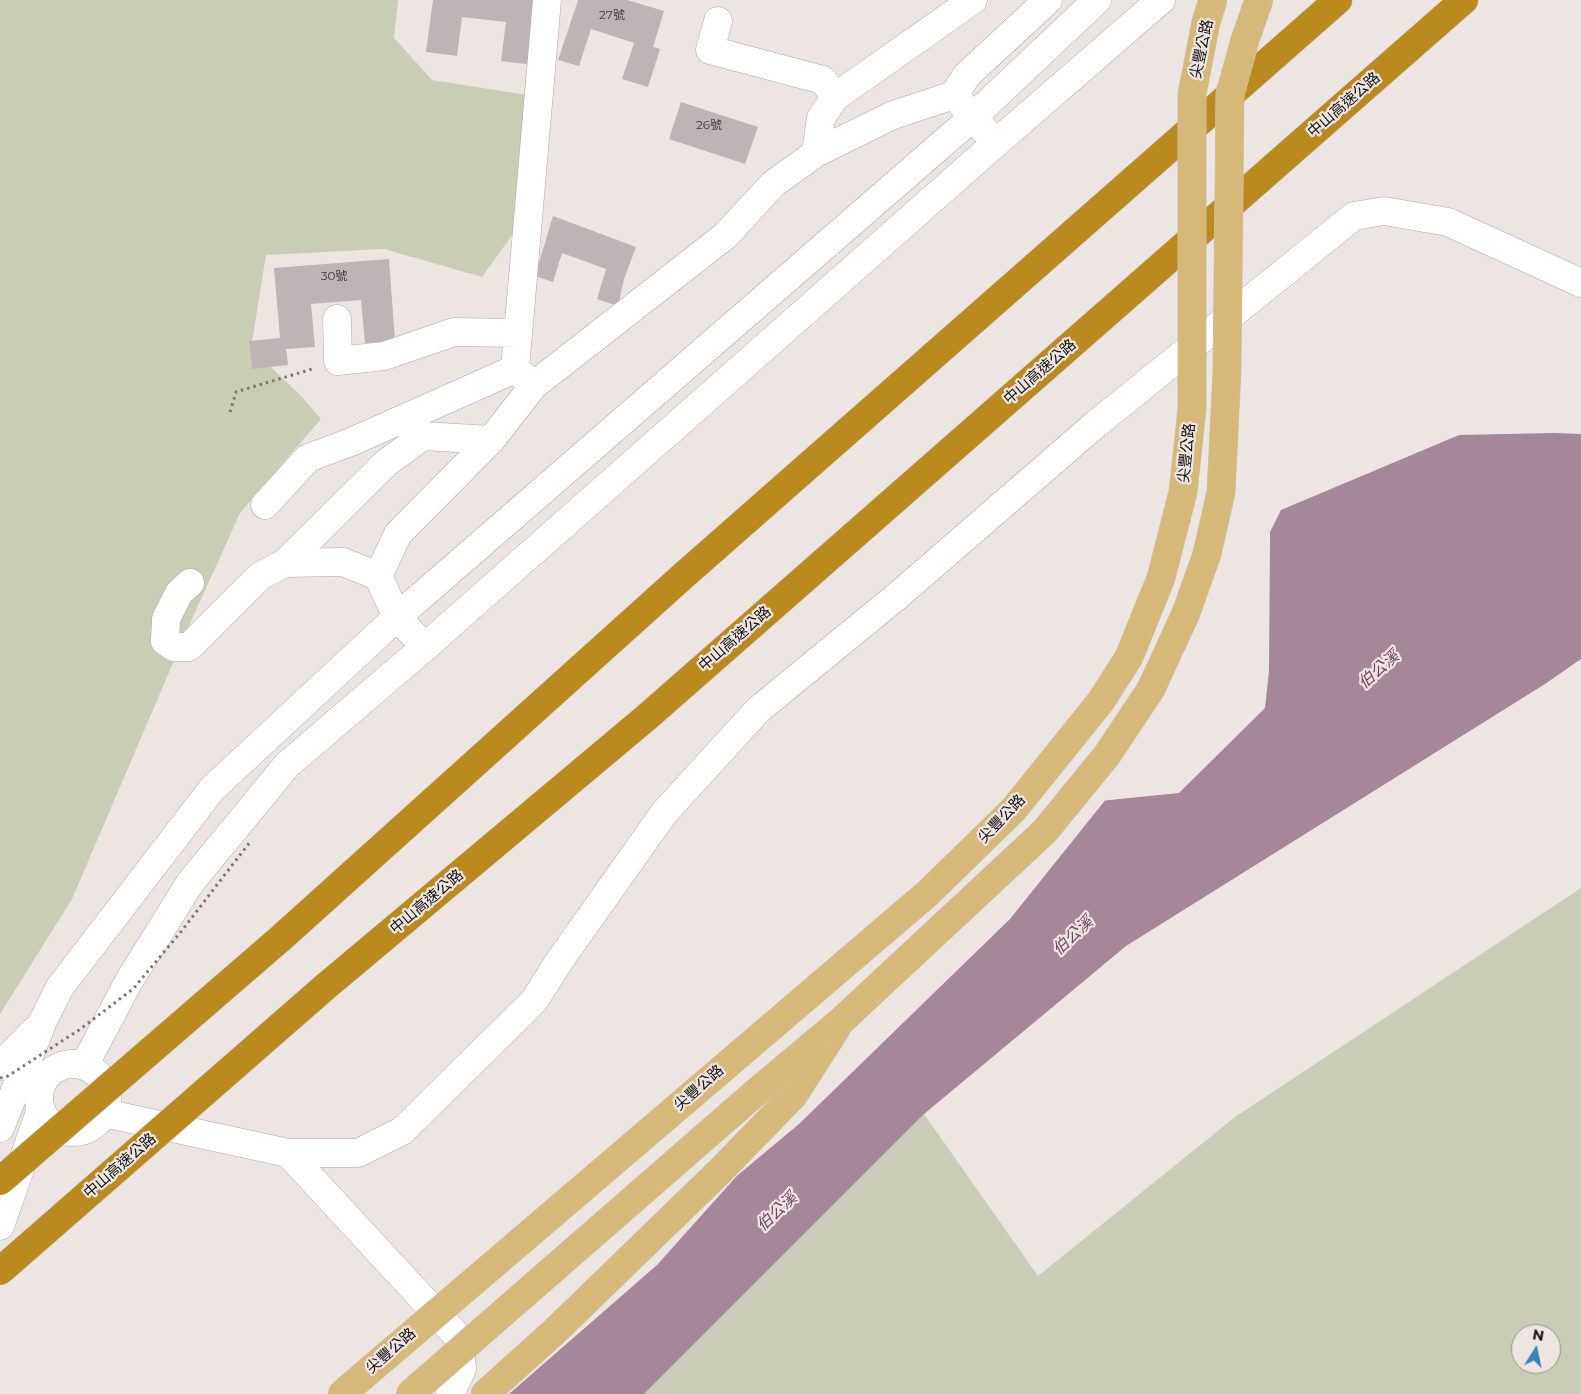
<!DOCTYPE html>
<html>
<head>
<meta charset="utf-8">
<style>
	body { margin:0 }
	#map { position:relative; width:1581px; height:1394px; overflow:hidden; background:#ede5e1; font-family:Montserrat,sans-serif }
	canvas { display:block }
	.north { position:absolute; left:1511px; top:1324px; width:50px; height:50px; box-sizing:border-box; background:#ede5e1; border:1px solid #96908d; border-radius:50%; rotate:10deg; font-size:14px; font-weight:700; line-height:20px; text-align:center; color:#13100f }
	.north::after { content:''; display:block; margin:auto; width:18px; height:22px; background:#3783b6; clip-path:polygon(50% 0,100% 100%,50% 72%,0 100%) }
</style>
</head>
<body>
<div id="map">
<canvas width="1581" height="1394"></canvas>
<div class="north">N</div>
</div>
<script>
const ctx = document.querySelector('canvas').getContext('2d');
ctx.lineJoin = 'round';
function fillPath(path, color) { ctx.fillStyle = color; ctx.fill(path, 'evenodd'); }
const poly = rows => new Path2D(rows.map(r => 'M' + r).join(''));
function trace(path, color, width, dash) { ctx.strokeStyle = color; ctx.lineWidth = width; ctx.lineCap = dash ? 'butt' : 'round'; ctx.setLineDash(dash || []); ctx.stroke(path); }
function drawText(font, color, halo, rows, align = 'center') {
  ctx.font = font + ' Montserrat,"Noto Sans TC",sans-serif'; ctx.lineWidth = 4.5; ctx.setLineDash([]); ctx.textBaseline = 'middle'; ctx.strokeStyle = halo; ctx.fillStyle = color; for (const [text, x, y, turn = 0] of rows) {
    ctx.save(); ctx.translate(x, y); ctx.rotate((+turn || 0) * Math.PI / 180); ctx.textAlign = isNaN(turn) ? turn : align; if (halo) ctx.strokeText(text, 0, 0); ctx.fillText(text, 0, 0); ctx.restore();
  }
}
const green = poly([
	[0,0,398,0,394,38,432,80,526,95,518,227,482,277,384,249,266,255,251,348,300,395,321,419,240,513,188,628,72,899,0,1014],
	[1581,888,1581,1394,644,1394,924,1114,1038,1276,1235,1117],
	[1521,1334,1551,1334,1551,1364,1521,1364]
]);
const water = poly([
	[1554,433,1581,434,1581,659,1545,684,1126,946,924,1114,644,1394,509,1394,657,1265,1070,804,1179,793,1265,708,1269,671,1270,532,1281,510,1459,435]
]);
const pier = poly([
	[1107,798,1010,919,799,1124,726,1185,764,1142,767,1110,755,1080,944,879,1069,802]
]);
const building = poly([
	[433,0,541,0,533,65,501,61,506,22,462,17,457,56,426,52],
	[578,0,627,0,664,11,653,47,660,49,648,87,622,79,634,43,591,29,579,66,558,60],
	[681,102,758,127,745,164,669,139],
	[553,216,636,247,624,279,618,306,597,299,606,269,562,253,553,282,535,276],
	[389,259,395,341,365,343,361,300,311,304,315,347,286,349,288,365,252,369,249,341,280,338,274,268]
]);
const path = poly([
	[230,412,236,392,312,369]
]);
const minor = poly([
	[718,21,710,50,823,80,835,97],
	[954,95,967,75,1048,0],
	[816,153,821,118,835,97,973,0],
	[337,319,338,361,384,356,454,332,518,333],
	[534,385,515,369,547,0],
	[265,505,308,458,351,442,515,369],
	[285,563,386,463,423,436,491,440],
	[190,583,179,593,166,619,165,641,174,647,189,647,260,576,285,563,343,562,378,576],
	[425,647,397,617,378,576,398,534,491,440,534,385,725,236,773,184,816,153,893,115,954,95,985,131],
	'39 1098a34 34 0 1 1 68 0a34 34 0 1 1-68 0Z',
	[0,1066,34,1031],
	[84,1066,129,981,190,883,287,765,425,647,996,143,1161,0],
	[104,1113,288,1153,358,1153,402,1131,534,1001,560,960,664,813,758,710,896,597,1096,424,1354,216,1384,211,1448,222,1581,283],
	[0,1128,43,1021,60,987,212,789,397,617,972,118,1097,0],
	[288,1153,459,1338,462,1369,450,1394],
	[0,1226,41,1109]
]);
const major = poly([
	[485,1394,555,1331,718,1173,793,1096,836,1029]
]);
const highway = poly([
	[281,938,683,576,1338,0],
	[325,987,647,717,1464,0]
]);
const pathBridge = poly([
	[0,1078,8,1076,79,1030,133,989,180,933,250,842]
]);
const majorBridge = poly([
	[342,1394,928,893,1014,809,1101,701,1129,657,1161,578,1183,492,1192,409,1192,94,1206,22,1213,0],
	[410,1394,754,1094,841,1021,1045,831,1107,755,1151,689,1186,613,1207,554,1221,492,1227,371,1230,94,1245,40,1259,0]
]);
const highwayBridge = poly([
	[0,1181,281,938],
	[0,1271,325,987]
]);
const numberNames = [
	["27號",612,15],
	["26號",709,125],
	["30號",334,276]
];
const streetNames = [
	["尖豐公路",1202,49,-78],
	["中山高速公路",1344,105,-41],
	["中山高速公路",1040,372,-41],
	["尖豐公路",1187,453,-84],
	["中山高速公路",735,639,-41],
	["尖豐公路",1002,819,-46],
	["中山高速公路",427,902,-40],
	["尖豐公路",699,1088,-41],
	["中山高速公路",120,1166,-41],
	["尖豐公路",391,1351,-41]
];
const waterNames = [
	["伯公溪",1379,670,-41],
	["伯公溪",1073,936,-43],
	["伯公溪",777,1212,-43]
];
fillPath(green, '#c9cdb6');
fillPath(water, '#a68699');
fillPath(pier, '#ede5e1');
fillPath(building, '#bdb5b5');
trace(minor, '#aea7a3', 29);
trace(major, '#c6c6c5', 29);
trace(highway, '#c6c6c5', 29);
trace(path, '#7b7674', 3, [2.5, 4]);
trace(minor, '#fff', 28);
trace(major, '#d6b978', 28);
trace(highway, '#bb8a1e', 28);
trace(majorBridge, '#c6c6c5', 29, []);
trace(highwayBridge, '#c6c6c5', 29, []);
trace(pathBridge, '#7b7674', 3, [2.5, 4]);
trace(majorBridge, '#d6b978', 28);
trace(highwayBridge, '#bb8a1e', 28);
drawText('12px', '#3e3938', null, numberNames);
drawText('15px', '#13100f', '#ede5e1', streetNames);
drawText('italic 16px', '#724462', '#ede5e1', waterNames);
</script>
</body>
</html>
